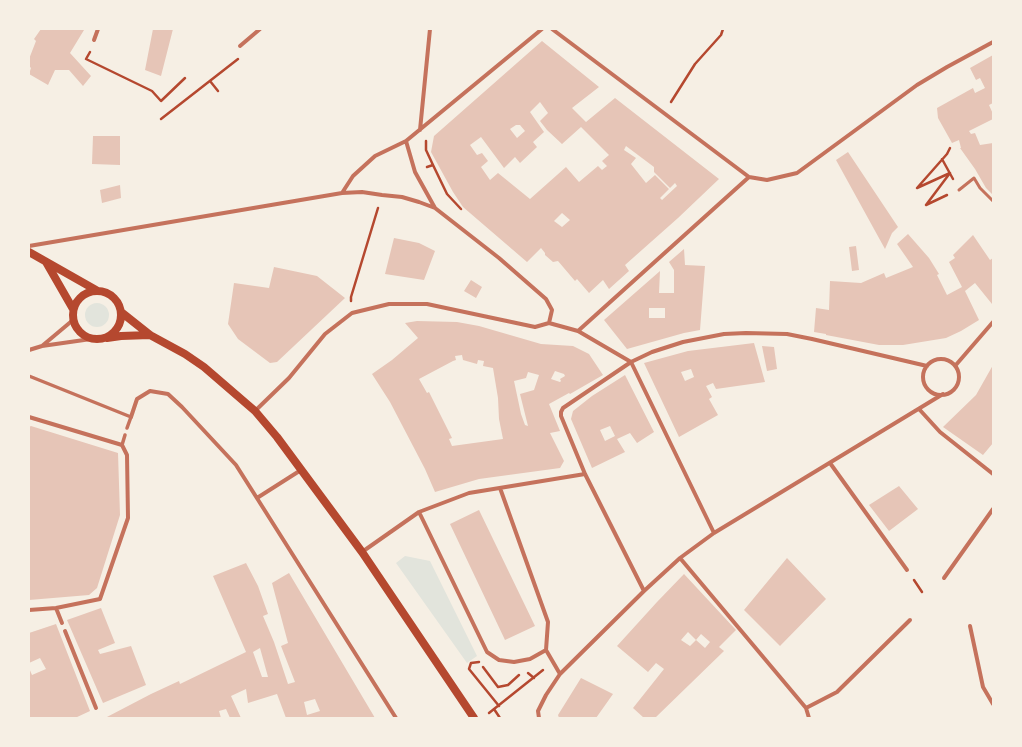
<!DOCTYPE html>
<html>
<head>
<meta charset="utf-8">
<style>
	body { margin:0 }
	#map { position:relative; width:1022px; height:747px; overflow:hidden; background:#f6efe4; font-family:Commissioner,sans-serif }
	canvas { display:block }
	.frame { position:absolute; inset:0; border:30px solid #f6efe4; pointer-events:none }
</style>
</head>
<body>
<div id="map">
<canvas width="1022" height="747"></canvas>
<div class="frame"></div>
</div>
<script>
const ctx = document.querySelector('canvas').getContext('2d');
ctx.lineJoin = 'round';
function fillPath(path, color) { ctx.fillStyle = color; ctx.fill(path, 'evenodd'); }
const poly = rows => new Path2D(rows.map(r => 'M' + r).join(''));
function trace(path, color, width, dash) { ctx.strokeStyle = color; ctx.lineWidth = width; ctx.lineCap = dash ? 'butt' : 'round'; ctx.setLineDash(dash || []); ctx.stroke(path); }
const green = poly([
	'85 315a12 12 0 1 1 24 0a12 12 0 1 1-24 0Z',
	[405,556,430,561,477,656,467,663,396,563]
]);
const building = poly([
	[41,29,82,29,84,30,70,53,91,76,83,86,69,70,55,70,48,85,29,74,31,68,29,66,29,59,36,41,34,39],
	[153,29,173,29,161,76,145,70],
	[542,41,599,87,572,108,586,122,615,98,719,179,678,218,625,265,629,271,609,289,603,280,589,293,577,279,575,281,558,261,553,262,545,255,545,253,541,248,527,262,463,207,453,192,431,152,434,136],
	[540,102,548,113,540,121,547,130,562,144,581,127,609,155,602,161,607,166,602,170,598,166,579,182,566,167,530,199,498,173,490,180,481,167,488,161,482,153,477,155,470,145,481,137,504,168,515,157,520,163,537,147,533,142,544,132,530,112],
	[516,125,520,125,525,131,517,138,510,129],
	[626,146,654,167,654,172,670,188,675,183,677,186,662,200,660,198,669,189,655,175,646,183,631,164,636,158,624,150],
	[562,213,570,220,562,227,554,221],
	[993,55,993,103,989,105,993,114,993,119,969,131,971,134,975,133,980,145,993,143,993,195,986,188,975,169,960,148,961,148,959,140,952,143,938,118,937,108,973,88,975,93,985,88,980,78,976,80,970,68],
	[93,136,120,136,120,165,92,164],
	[848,152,898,227,892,233,885,249,836,160],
	[120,185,121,198,102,203,100,190],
	[908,234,929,258,939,274,937,275,947,295,962,287,949,262,955,258,953,255,973,235,990,260,993,258,993,302,992,304,975,283,965,291,979,320,961,331,946,338,903,345,879,345,826,335,826,334,814,332,816,308,829,310,830,281,861,283,884,273,886,278,913,267,897,244],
	[394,238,419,243,415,260,419,243,435,251,424,280,385,274],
	[856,246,859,270,852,271,849,247],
	[684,249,685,265,705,266,700,330,684,333,627,349,604,320,660,271,659,293,674,293,674,270,669,262],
	[649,308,665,308,665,318,649,318],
	[274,267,317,276,345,298,277,362,270,363,238,339,228,324,234,283,269,288],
	[471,280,482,287,476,298,464,291],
	[417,321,457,322,479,326,541,344,573,346,589,354,603,375,570,394,569,393,549,404,560,431,550,433,564,461,560,468,479,479,435,492,425,469,390,402,372,374,392,360,418,338,405,323],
	[462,355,463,360,477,364,478,360,484,361,483,366,493,368,498,398,499,419,503,439,452,446,449,439,452,438,429,392,427,393,419,379,453,361,456,360,455,356],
	[555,371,564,374,565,376,560,379,561,381,560,382,551,379],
	[528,372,539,375,534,390,520,394,528,426,525,425,521,414,514,381,526,378],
	[754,343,765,382,716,389,713,383,706,386,712,397,709,399,718,415,679,437,644,363,688,351],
	[691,369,694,377,685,381,681,372],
	[762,346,774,347,777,369,767,371],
	[993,365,993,443,983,455,943,427,976,395],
	[625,375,654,432,637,443,630,433,617,439,625,452,592,468,571,419,573,411,592,396],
	[610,426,615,436,605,441,600,430],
	[31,426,118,453,120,515,97,588,89,595,29,600,29,427],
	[899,486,918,509,889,531,869,505],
	[479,510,535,626,505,640,450,524],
	[787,558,826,599,780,646,744,610],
	[246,563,258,586,268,614,263,616,274,642,288,684,295,682,281,646,288,643,272,583,289,573,375,718,286,718,277,694,248,703,246,689,231,696,241,718,230,718,226,709,219,711,221,718,105,718,151,694,179,681,180,684,246,652,213,576],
	[260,648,268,677,262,677,253,652],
	[315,699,320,711,307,715,304,702],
	[684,574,736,630,719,647,724,651,655,718,644,718,633,708,664,669,656,663,648,672,617,646,657,602],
	[688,632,696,640,701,634,710,642,705,648,696,640,690,646,681,640],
	[101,608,115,643,98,650,100,654,131,646,146,685,103,703,67,620],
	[56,624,90,711,75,718,29,718,29,668,32,675,46,669,40,658,29,663,29,633],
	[581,678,613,694,596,718,559,718,558,715]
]);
const path = poly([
	[90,52,86,59,152,91,161,101,185,78],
	[210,81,218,91],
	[671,102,695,64,721,35,723,29],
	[161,119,238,59],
	[426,141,426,150,433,165],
	[942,159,953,179],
	[427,167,433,165,447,194,461,209],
	[947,195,926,205,950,173,917,188,947,154,950,148],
	[351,301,351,297,378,208],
	[914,580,922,592],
	[479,662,471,663,469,669,499,706],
	[483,667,498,687,508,685,519,675],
	[528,673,534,678],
	[494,709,500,718],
	[489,713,543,670]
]);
const service = poly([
	[959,190,974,178,980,188,993,201]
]);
const pedestrian = poly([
	[29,376,131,417,127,428],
	[122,445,125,435]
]);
const minor = poly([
	[552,29,749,177],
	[94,40,98,29],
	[240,46,260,29],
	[420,130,430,29],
	[406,141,415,172,435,208],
	[342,193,353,176,375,156,406,141,542,29],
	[29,246,342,193,362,192,382,195,402,197,419,202,435,208,499,258,546,299,552,310,549,323,535,327,427,304,389,304,352,313,325,334,289,378,255,411],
	[549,323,578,331,631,362],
	[578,331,749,177,767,180,797,173,917,85,947,67,993,42],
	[42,346,73,320],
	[29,350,42,346,91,339],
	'923 377a18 18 0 1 1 36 0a18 18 0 1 1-36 0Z',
	[631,362,714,533],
	[955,366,993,322],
	[919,409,940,432,993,474],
	[29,417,122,445,127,455,128,518,100,599,56,608,29,610],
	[131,417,137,399,150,391,168,394,182,407,236,465,396,718],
	[830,463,907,570],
	[500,488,548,622,546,650,560,674],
	[257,498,301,470],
	[419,512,487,652,499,660,514,662,530,659,546,650],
	[362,552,419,512,469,493,585,474],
	[680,558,806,708,809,718],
	[944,578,993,509],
	[644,591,585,474,561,416,561,412,563,408,631,362,652,352,683,342,724,334,746,333,787,334,812,339,927,366],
	[56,608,62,623],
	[970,626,983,687,993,704],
	[65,631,96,708],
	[806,708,837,692,910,620],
	[539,718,538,711,546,695,560,674,644,591,680,558,714,533,943,394]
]);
const secondary = poly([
	[29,252,96,290],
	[46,262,73,309],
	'73 315a24 24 0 1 1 48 0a24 24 0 1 1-48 0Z',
	[121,312,150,335,185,354,204,367,255,411,277,437,362,552,474,718],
	[107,338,121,336,150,335]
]);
fillPath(green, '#e2e4dc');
fillPath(building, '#e6c5b7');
trace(path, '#b5482f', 2.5);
trace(service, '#c5725c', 3);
trace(pedestrian, '#c5725c', 3.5);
trace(minor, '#c5725c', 4);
trace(secondary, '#b5482f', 8);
</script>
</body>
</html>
